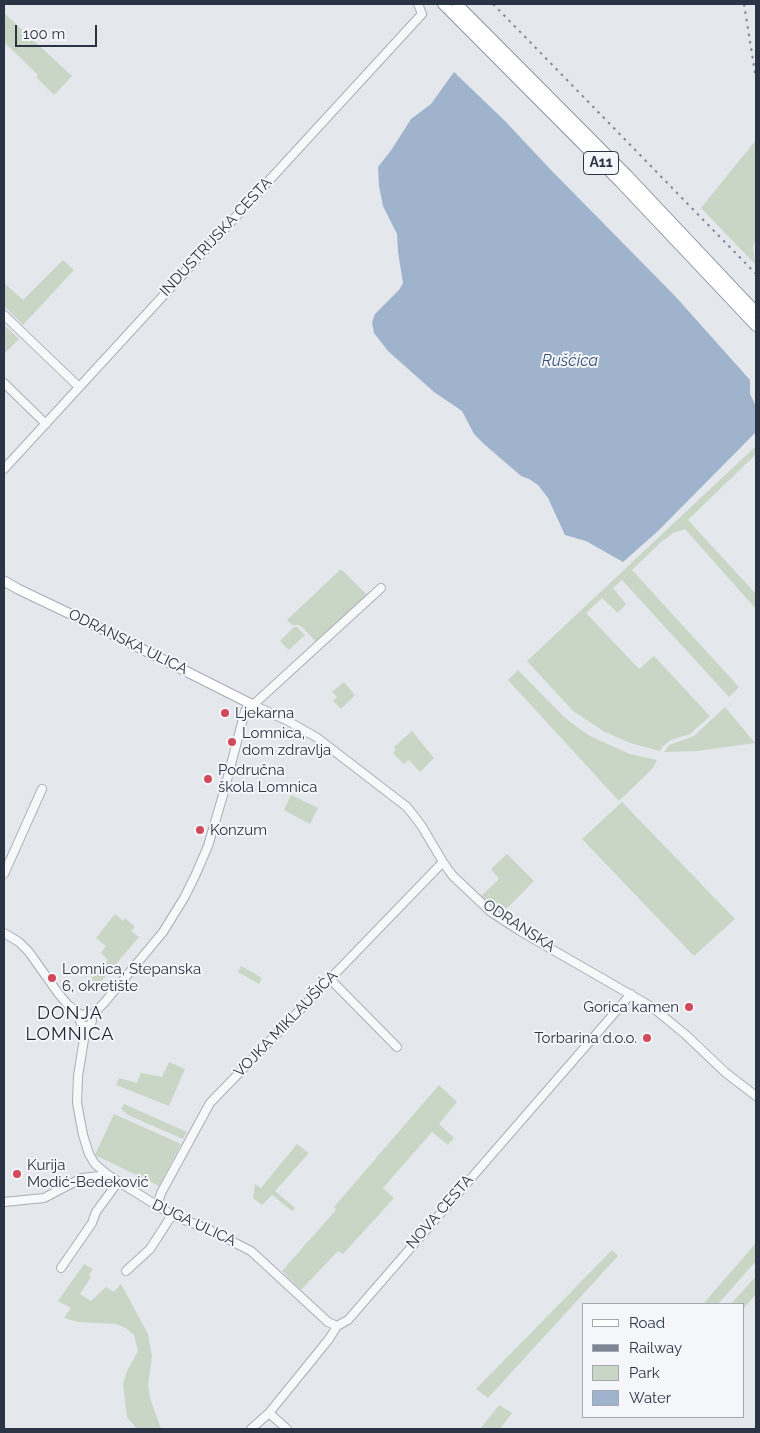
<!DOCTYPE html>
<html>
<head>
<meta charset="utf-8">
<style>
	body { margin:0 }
	#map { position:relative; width:760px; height:1433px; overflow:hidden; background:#e4e7ec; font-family:Raleway,sans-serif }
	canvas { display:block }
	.frame { position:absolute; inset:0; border:5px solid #2b3445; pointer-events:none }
	.legend { position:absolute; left:582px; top:1303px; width:162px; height:115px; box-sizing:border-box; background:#f4f6f9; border:1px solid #a4a8b1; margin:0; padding:6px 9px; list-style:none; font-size:15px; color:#2b3445 }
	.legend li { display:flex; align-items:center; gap:10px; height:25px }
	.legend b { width:25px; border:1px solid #a4a8b1 }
	.scale { position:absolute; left:15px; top:25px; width:82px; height:22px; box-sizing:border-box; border:2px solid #2b3445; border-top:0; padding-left:6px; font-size:15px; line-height:18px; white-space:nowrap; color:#2b3445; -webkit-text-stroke:4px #f4f6f9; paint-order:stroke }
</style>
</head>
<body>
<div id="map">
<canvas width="760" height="1433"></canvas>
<div class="frame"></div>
<ul class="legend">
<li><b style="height:6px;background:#fff"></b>Road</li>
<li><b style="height:6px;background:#7d8696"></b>Railway</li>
<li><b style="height:14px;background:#c9d6c5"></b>Park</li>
<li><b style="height:14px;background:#9fb4cc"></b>Water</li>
</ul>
<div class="scale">100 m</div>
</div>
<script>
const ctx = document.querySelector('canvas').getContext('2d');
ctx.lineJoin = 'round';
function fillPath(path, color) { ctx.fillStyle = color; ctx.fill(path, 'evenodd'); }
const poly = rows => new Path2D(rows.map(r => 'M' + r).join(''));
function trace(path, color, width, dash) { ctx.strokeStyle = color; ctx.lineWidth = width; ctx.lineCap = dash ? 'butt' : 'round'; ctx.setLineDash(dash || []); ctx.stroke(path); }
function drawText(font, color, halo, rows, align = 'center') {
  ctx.font = font + ' Raleway,sans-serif'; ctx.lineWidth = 4; ctx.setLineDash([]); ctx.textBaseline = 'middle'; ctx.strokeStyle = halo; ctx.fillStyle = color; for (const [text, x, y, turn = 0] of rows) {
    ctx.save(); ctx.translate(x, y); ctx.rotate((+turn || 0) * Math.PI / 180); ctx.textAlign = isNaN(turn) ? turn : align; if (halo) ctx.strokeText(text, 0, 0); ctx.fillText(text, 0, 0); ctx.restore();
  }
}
const green = poly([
	[4,13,72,76,54,95,36,77,38,75,4,42],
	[756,140,756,238,753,248,755,262,754,263,701,208],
	[63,260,74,270,23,325,4,306,4,283,23,300],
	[4,325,19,339,4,354],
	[756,446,756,454,688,520,756,594,756,609,685,529,673,533,661,542,632,570,739,687,729,697,622,580,613,588,626,604,618,613,602,598,586,613,639,669,654,656,710,716,690,734,671,740,663,746,660,751,630,743,605,732,573,711,527,661],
	[341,569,368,596,318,644,302,627,298,625,292,625,287,620],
	[294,627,297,627,305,635,289,650,280,641],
	[518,670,564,717,577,727,590,736,630,754,657,760,653,768,619,801,508,680],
	[344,682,355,695,341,709,333,701,337,697,332,692],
	[725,707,755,743,697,751,664,752,669,745,694,736],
	[412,731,434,758,420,772,409,760,404,764,393,753,396,750,394,747],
	[291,795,318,808,310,824,284,810],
	[622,802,735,919,694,956,582,839],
	[507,854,534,881,504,911,497,912,479,898,499,879,491,869],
	[115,914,123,921,125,918,135,927,131,931,139,937,98,985,91,979,108,960,101,953,106,946,96,938],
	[241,966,262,978,259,984,238,972],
	[169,1062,185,1069,169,1106,116,1085,119,1078,137,1083,141,1073,162,1077],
	[439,1085,457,1102,439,1124,454,1138,448,1145,432,1132,383,1188,394,1198,343,1254,338,1251,301,1290,282,1271,336,1210,334,1207],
	[124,1104,187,1132,183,1139,128,1115,121,1109],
	[114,1114,181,1144,159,1186,95,1155],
	[297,1144,309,1153,275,1191,295,1208,292,1211,272,1195,262,1205,253,1198,255,1184,261,1188],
	[756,1243,756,1261,718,1304,703,1304],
	[612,1250,618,1256,488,1398,476,1389],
	[84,1264,93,1269,89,1275,91,1277,80,1294,91,1301,106,1287,114,1292,121,1284,148,1334,152,1357,148,1385,150,1398,161,1429,137,1429,127,1417,123,1384,127,1371,138,1351,134,1335,126,1328,116,1324,78,1322,64,1318,71,1308,58,1301],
	[756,1276,756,1294,744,1308,744,1304,731,1304],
	[499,1405,512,1413,500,1429,480,1429]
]);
const water = poly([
	[454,72,506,122,549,168,675,296,750,380,750,394,756,406,756,432,658,531,623,562,586,541,565,535,548,498,538,485,529,479,521,476,484,444,474,434,462,411,434,392,388,351,374,333,372,322,375,314,399,290,403,283,398,252,397,234,383,206,379,186,378,167,392,149,411,119,431,104]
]);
const minor = poly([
	[4,315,79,387],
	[4,383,46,424],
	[4,469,422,14,418,4],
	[253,705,381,588],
	[4,874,42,789],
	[4,933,19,942,29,952,58,993,68,1005,82,1016],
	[330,979,397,1047],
	'80 1020a6 6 0 1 1 12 0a6 6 0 1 1-12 0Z',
	[91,1016,104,1003,163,932,184,898,195,876,208,846,223,795,245,711,251,704,286,720,316,737,407,807,421,825,443,862,452,875,491,912,520,931,652,1007,686,1035,726,1073,756,1096],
	[86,1027,78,1076,77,1103,83,1135,89,1154,95,1164,108,1175,172,1215,210,1230,251,1251,328,1322,337,1326],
	[4,1202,44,1198,82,1178,108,1175],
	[157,1207,161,1193,210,1103,443,862],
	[61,1268,92,1223,96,1212,118,1182],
	[126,1271,150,1249,172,1215],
	[269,1413,287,1429],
	[251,1429,269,1413,329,1339,337,1326,348,1320,631,994]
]);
const major = poly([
	[4,581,18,589,108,632,251,704]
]);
const highway = poly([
	[443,4,620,182,756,326],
	[457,4,627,175,756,312]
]);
const rail = poly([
	[493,4,756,274],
	[744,4,756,79]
]);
const markers = [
	[225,713,5,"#d1495b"],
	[232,742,5,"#d1495b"],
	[208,779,5,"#d1495b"],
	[200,830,5,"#d1495b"],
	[52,978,5,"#d1495b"],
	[689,1007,5,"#d1495b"],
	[647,1038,5,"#d1495b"],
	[17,1174,5,"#d1495b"]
];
const shields = [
	[601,163,35]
];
const shieldNames = [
	["A11",601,163]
];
const streetNames = [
	["INDUSTRIJSKA CESTA",216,237,-47],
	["ODRANSKA ULICA",128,642,26],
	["ODRANSKA",519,926,33],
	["VOJKA MIKLAUŠIĆA",286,1024,-46],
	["NOVA CESTA",440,1212,-49],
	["DUGA ULICA",194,1223,25]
];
const poiNames = [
	["Ljekarna",235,713],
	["Lomnica,",242,733],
	["dom zdravlja",242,750],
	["Područna",218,770],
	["škola Lomnica",218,787],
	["Konzum",210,830],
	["Lomnica, Stepanska",62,969],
	["6, okretište",62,986],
	["Gorica kamen",679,1007,"right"],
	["Torbarina d.o.o.",637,1038,"right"],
	["Kurija",27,1165],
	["Modić-Bedeković",27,1182]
];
const waterNames = [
	["Rušćica",570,361]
];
const quarterNames = [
	["DONJA",70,1014],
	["LOMNICA",70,1035]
];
fillPath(green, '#c9d6c5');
fillPath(water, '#9fb4cc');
trace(minor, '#a9aeb7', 10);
trace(major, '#a3abb8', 11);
trace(highway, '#8b94a3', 12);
trace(minor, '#f7f8fa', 8);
trace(major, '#fff', 9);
trace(highway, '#fff', 10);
trace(rail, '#7d8696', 2, [2.5, 5]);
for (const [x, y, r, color] of markers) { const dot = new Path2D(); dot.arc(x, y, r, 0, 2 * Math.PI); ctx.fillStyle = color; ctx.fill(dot); trace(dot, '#f4f6f9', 2); }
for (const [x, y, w] of shields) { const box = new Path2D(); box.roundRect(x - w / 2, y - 11.5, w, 23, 4); ctx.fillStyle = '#f4f6f9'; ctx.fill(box); trace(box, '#2b3445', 1); }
drawText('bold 14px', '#2b3445', null, shieldNames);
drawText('15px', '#2b3445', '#f4f6f9', streetNames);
drawText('15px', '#2b3445', '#f4f6f9', poiNames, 'left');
drawText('italic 16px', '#34527a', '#f4f6f9', waterNames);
ctx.letterSpacing = '1px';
drawText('18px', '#1d2536', '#f4f6f9', quarterNames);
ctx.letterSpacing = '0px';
</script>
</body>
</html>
